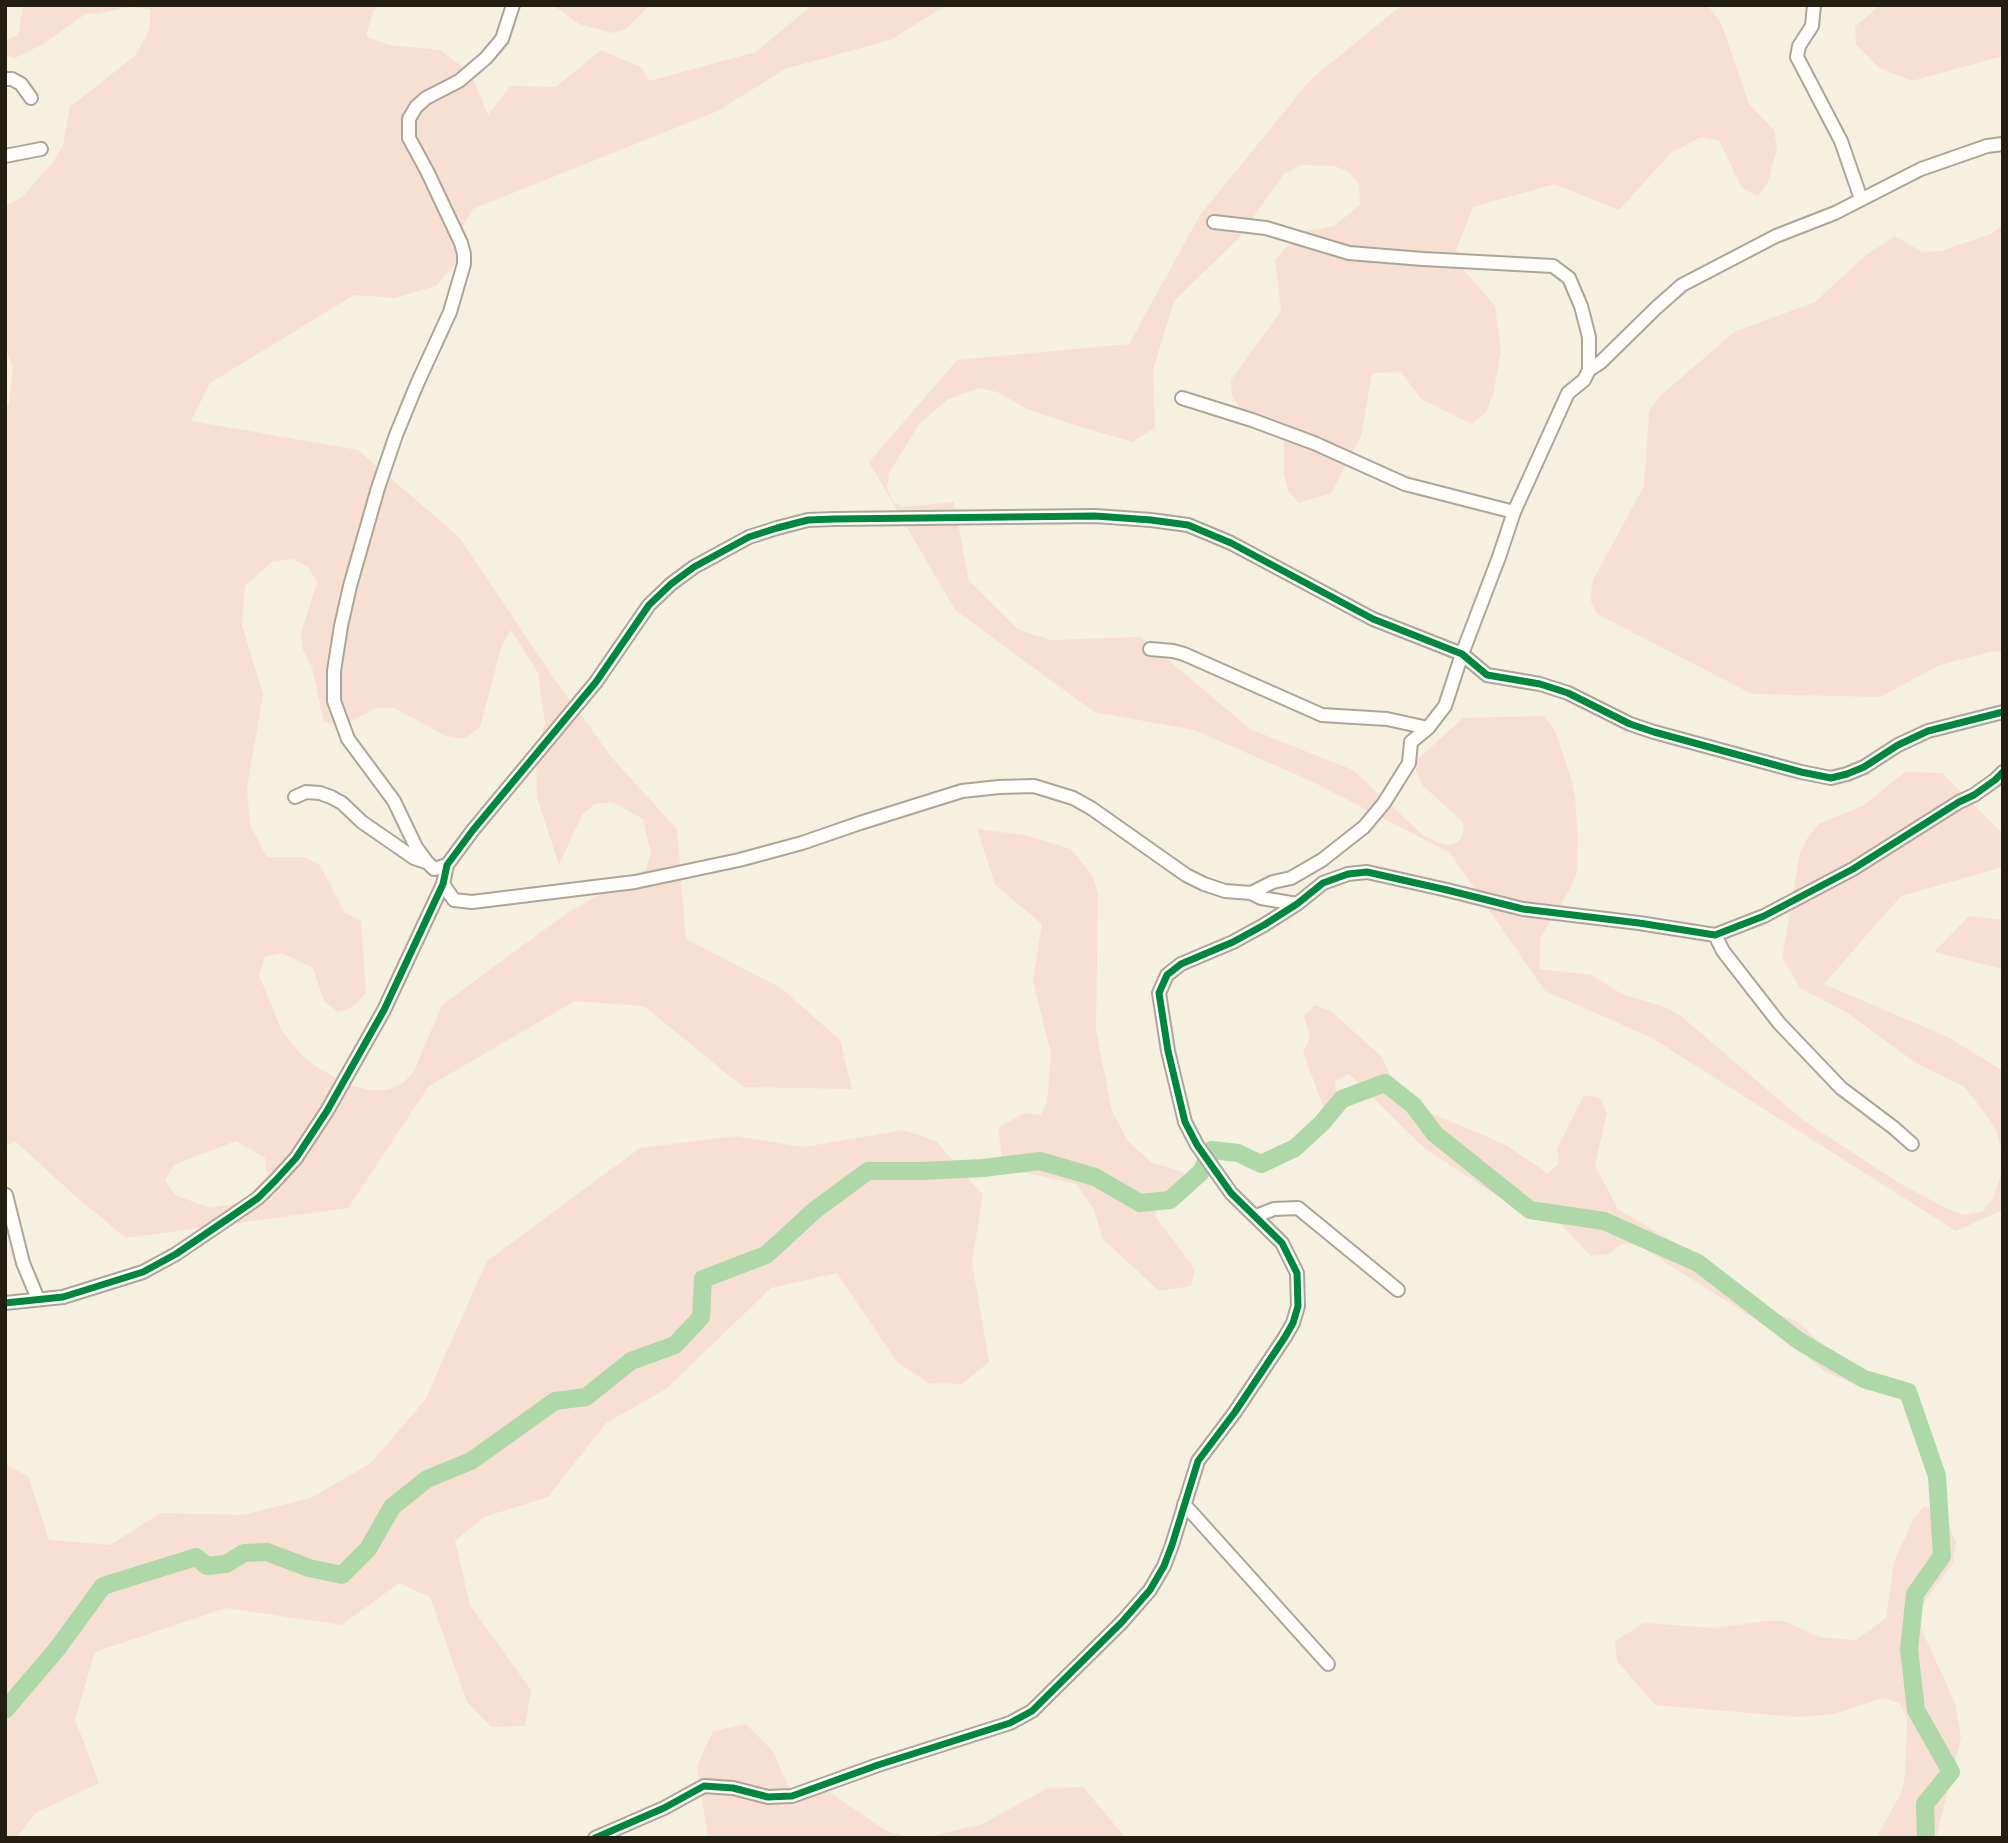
<!DOCTYPE html>
<html>
<head>
<meta charset="utf-8">
<style>
	body { margin:0 }
	#map { position:relative; width:2008px; height:1843px; overflow:hidden; background:#f6f0e0; font-family:Karla,sans-serif }
	canvas { display:block }
	.frame { position:absolute; inset:0; border:7px solid #231e12; pointer-events:none }
</style>
</head>
<body>
<div id="map">
<canvas width="2008" height="1843"></canvas>
<div class="frame"></div>
</div>
<script>
const ctx = document.querySelector('canvas').getContext('2d');
ctx.lineJoin = 'round';
function fillPath(path, color) { ctx.fillStyle = color; ctx.fill(path, 'evenodd'); }
const poly = rows => new Path2D(rows.map(r => 'M' + r).join(''));
function trace(path, color, width, dash) { ctx.strokeStyle = color; ctx.lineWidth = width; ctx.lineCap = dash ? 'butt' : 'round'; ctx.setLineDash(dash || []); ctx.stroke(path); }
const green = poly([
	[23,5,381,5,373,11,366,36,388,45,440,50,470,72,488,115,510,86,556,87,601,50,642,68,649,81,756,52,812,5,947,5,890,40,785,69,718,111,473,209,461,229,464,254,436,286,395,298,354,295,210,383,191,421,358,450,459,537,551,674,613,759,677,829,686,939,781,988,840,1040,852,1089,743,1087,644,1006,575,1001,429,1086,348,1208,126,1238,75,1196,15,1141,5,1147,5,407,9,404,13,368,5,347,5,206,22,197,54,161,63,145,70,107,136,55,150,28,150,9,129,7,97,14,87,13,43,44,15,58,5,56,5,40,18,36],
	[292,559,307,566,317,582,301,633,303,650,312,667,324,722,342,726,376,708,394,708,446,736,465,739,480,727,502,645,511,630,538,673,545,724,536,753,537,798,559,865,582,815,595,804,612,802,643,819,651,853,646,869,567,913,442,1005,414,1071,403,1083,388,1090,368,1090,349,1085,317,1067,302,1056,281,1029,259,975,265,957,282,953,313,968,324,1001,338,1012,354,1006,366,993,361,921,345,913,320,865,304,857,267,857,250,825,247,788,263,694,242,625,245,586,272,562],
	[236,1141,265,1158,267,1176,243,1202,210,1208,175,1195,165,1180,174,1165],
	[553,5,650,5,627,28,613,33,579,24],
	[1402,5,1699,5,1710,8,1721,23,1749,104,1774,130,1777,149,1768,182,1758,196,1742,188,1719,141,1701,137,1671,153,1619,210,1555,184,1473,207,1457,248,1462,268,1495,306,1501,350,1493,395,1486,412,1472,424,1421,399,1401,372,1372,373,1361,436,1331,493,1299,503,1288,491,1284,474,1284,438,1242,411,1232,396,1231,380,1281,311,1275,260,1300,232,1334,226,1360,205,1359,185,1350,173,1335,166,1300,165,1283,175,1238,239,1174,301,1153,370,1155,428,1132,442,1062,421,1027,409,997,392,979,388,947,400,920,423,889,473,887,490,894,503,903,507,954,502,969,581,1019,630,1051,640,1141,637,1250,729,1353,770,1424,836,1440,843,1448,845,1457,843,1462,837,1464,828,1461,820,1423,786,1415,768,1418,759,1463,718,1544,716,1555,731,1570,775,1575,797,1578,834,1577,872,1570,889,1541,936,1539,969,1592,975,1622,994,1665,1007,1681,1016,1804,1121,1901,1184,1948,1209,1965,1215,1983,1211,1994,1196,2003,1168,2003,1210,1956,1231,1652,1038,1545,991,1450,853,1311,781,1194,730,1094,712,955,610,869,462,957,360,1129,344,1200,215,1311,79],
	[1880,5,2003,5,2003,56,1912,81,1879,68,1856,44,1855,27],
	[2003,225,2003,652,1995,651,1940,665,1880,697,1752,694,1597,614,1590,599,1593,580,1644,486,1649,412,1659,397,1734,332,1815,302,1866,255,1895,236,1922,252,1941,251,1991,234],
	[1905,772,1942,773,2003,834,2003,867,1901,896,1824,984,1948,1037,2003,1071,2003,1156,1996,1129,1975,1100,1963,1086,1916,1063,1846,1012,1800,988,1782,958,1800,853,1808,837,1819,824,1864,805],
	[977,829,1025,835,1071,849,1093,877,1098,894,1096,1031,1112,1111,1127,1140,1151,1162,1183,1172,1189,1188,1160,1200,1155,1216,1195,1270,1191,1286,1159,1291,1102,1238,1094,1209,1076,1184,1013,1170,1002,1158,998,1128,1024,1113,1041,1115,1047,1102,1051,1054,1033,980,1042,924,995,885],
	[1969,916,2003,920,2003,969,1934,952],
	[1315,1005,1331,1011,1381,1056,1403,1101,1506,1145,1547,1173,1559,1164,1557,1149,1584,1095,1600,1098,1607,1113,1595,1166,1618,1209,1704,1260,1753,1304,1798,1322,1848,1368,1897,1382,1884,1393,1867,1390,1824,1371,1789,1341,1638,1245,1622,1244,1608,1254,1591,1256,1558,1222,1516,1208,1424,1148,1349,1074,1335,1081,1337,1098,1324,1109,1303,1052,1310,1038,1304,1016],
	[904,1130,936,1141,983,1195,972,1263,989,1362,962,1384,928,1383,897,1362,837,1273,771,1288,666,1389,606,1423,548,1497,484,1517,455,1541,470,1605,531,1690,525,1726,491,1727,467,1702,430,1597,399,1583,342,1625,226,1608,95,1652,75,1719,99,1783,36,1813,16,1838,5,1838,5,1464,28,1476,49,1540,110,1545,161,1513,243,1515,311,1498,371,1463,425,1400,487,1261,640,1148,736,1136,804,1147],
	[1923,1507,1941,1508,1956,1542,1953,1563,1923,1604,1921,1628,1955,1703,1961,1738,1936,1838,1876,1838,1901,1793,1905,1776,1907,1718,1899,1703,1883,1698,1834,1714,1797,1717,1655,1705,1617,1661,1615,1641,1644,1623,1714,1628,1766,1621,1784,1621,1819,1637,1856,1640,1886,1618,1894,1562,1912,1522],
	[746,1724,772,1750,793,1796,820,1786,887,1831,913,1838,708,1838,697,1766,713,1731],
	[1083,1787,1126,1838,924,1838,982,1824,1048,1788]
]);
const river = poly([
	[5,1710,57,1649,103,1586,196,1557,207,1566,226,1564,244,1553,267,1552,309,1568,342,1575,368,1549,392,1507,427,1479,471,1461,555,1401,586,1397,631,1361,675,1345,701,1317,703,1279,766,1255,815,1210,868,1171,922,1171,983,1168,1040,1161,1095,1177,1140,1203,1170,1200,1201,1172,1212,1150,1238,1153,1261,1164,1295,1148,1322,1123,1342,1099,1385,1083,1413,1105,1435,1134,1530,1210,1604,1221,1698,1263,1799,1341,1864,1379,1908,1392,1937,1476,1942,1556,1915,1594,1909,1649,1916,1710,1951,1772,1925,1804,1926,1838]
]);
const minor = poly([
	[1814,5,1812,26,1799,46,1797,57,1841,141,1861,199],
	[5,79,12,79,21,84,31,98],
	[5,156,41,149],
	[1214,222,1266,228,1349,253,1423,259,1553,266,1569,278,1581,306,1589,337,1589,370],
	[1182,398,1252,420,1314,443,1405,484,1514,512],
	[1150,649,1173,651,1184,654,1322,715,1387,719,1428,728],
	[295,797,306,792,320,793,331,797,342,803,362,822,414,858,426,862],
	[447,865,434,869,427,862,416,847,394,801,348,739,334,701,334,671,341,626,350,586,378,488,396,435,417,384,450,312,464,264,464,254,461,243,427,171,409,138,409,119,416,107,426,98,459,81,486,58,502,39,513,5],
	[443,884,454,900,472,902,635,882,739,860,802,843,860,823,962,791,999,787,1034,786,1073,798,1091,808,1186,875,1204,884,1225,891,1251,893,1261,898,1297,904],
	[1251,893,1273,882,1291,878,1322,860,1364,827,1384,803,1409,763,1411,742,1428,728,1445,706,1462,654,1499,557,1514,512,1568,393,1584,380,1589,370,1601,362,1656,308,1682,285,1776,236,1835,213,1921,169,1987,146,2003,144],
	[1715,935,1723,951,1779,1023,1841,1088,1894,1128,1912,1144],
	[6,1195,23,1263,38,1299],
	[1256,1216,1274,1209,1298,1208,1398,1290],
	[5,1303,63,1297,143,1272,176,1254,232,1216,258,1198,275,1181,296,1158,327,1111,384,1010,443,884,447,865,473,830,596,682,649,605,671,584,694,567,749,537,777,528,808,520,834,519,1095,516,1151,520,1188,525,1231,543,1373,619,1462,654,1487,675,1540,684,1568,693,1630,724,1654,732,1801,772,1831,778,1847,774,1864,767,1898,745,1928,731,2003,712],
	[1184,1504,1328,1664],
	[595,1838,664,1808,704,1786,733,1788,768,1797,792,1796,878,1765,1010,1723,1032,1711,1122,1622,1150,1590,1164,1566,1172,1545,1198,1461,1235,1412,1285,1337,1293,1323,1298,1306,1297,1273,1282,1243,1231,1193,1197,1145,1185,1122,1168,1051,1159,993,1167,975,1181,964,1233,942,1264,925,1297,904,1323,883,1348,874,1367,872,1447,890,1523,909,1639,923,1715,935,1764,916,1853,869,1959,802,1974,795,1995,780,2003,772]
]);
const cycleway = poly([
	[5,1303,63,1297,143,1272,176,1254,232,1216,258,1198,275,1181,296,1158,327,1111,384,1010,443,884,447,865,473,830,596,682,649,605,671,584,694,567,749,537,777,528,808,520,834,519,1095,516,1151,520,1188,525,1231,543,1373,619,1462,654,1487,675,1540,684,1568,693,1630,724,1654,732,1801,772,1831,778,1847,774,1864,767,1898,745,1928,731,2003,712],
	[595,1838,664,1808,704,1786,733,1788,768,1797,792,1796,878,1765,1010,1723,1032,1711,1122,1622,1150,1590,1164,1566,1172,1545,1198,1461,1235,1412,1285,1337,1293,1323,1298,1306,1297,1273,1282,1243,1231,1193,1197,1145,1185,1122,1168,1051,1159,993,1167,975,1181,964,1233,942,1264,925,1297,904,1323,883,1348,874,1367,872,1447,890,1523,909,1639,923,1715,935,1764,916,1853,869,1959,802,1974,795,1995,780,2003,772]
]);
fillPath(green, '#f7e0d3');
trace(river, '#aed8a8', 18);
trace(minor, '#aba699', 16);
trace(minor, '#fefdfa', 12);
trace(cycleway, '#00873e', 7);
</script>
</body>
</html>
